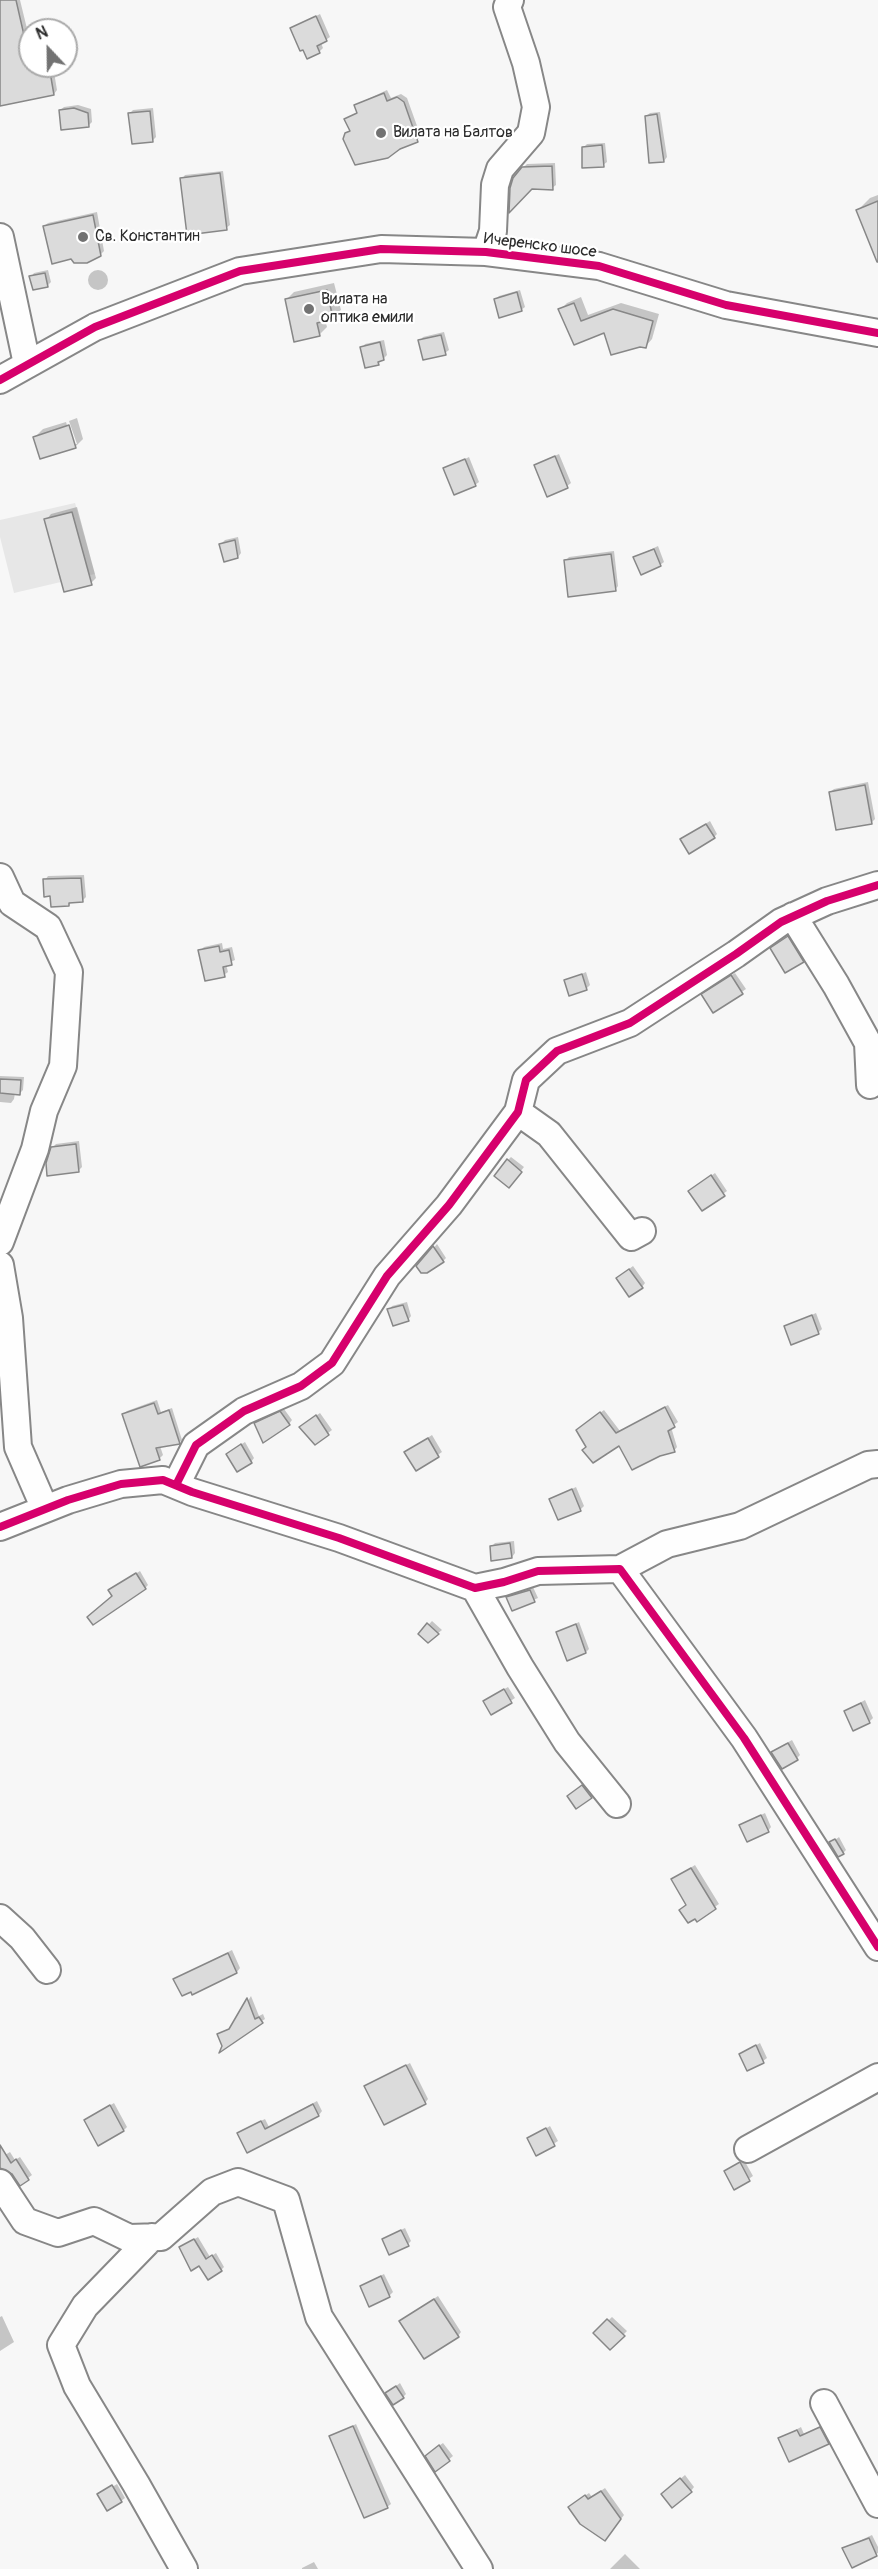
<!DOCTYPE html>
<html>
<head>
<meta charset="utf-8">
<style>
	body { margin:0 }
	#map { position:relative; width:878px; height:2569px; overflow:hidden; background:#f7f7f7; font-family:Pangolin,sans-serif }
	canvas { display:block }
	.north { position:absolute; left:18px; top:18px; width:60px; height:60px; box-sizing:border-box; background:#fff; border:2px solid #aaa; border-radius:50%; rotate:338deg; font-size:16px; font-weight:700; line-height:24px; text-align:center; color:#2b2b2b }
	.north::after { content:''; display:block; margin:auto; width:21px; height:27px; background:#727272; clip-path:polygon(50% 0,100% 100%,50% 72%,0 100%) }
</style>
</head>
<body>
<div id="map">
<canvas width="878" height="2569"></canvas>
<div class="north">N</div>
</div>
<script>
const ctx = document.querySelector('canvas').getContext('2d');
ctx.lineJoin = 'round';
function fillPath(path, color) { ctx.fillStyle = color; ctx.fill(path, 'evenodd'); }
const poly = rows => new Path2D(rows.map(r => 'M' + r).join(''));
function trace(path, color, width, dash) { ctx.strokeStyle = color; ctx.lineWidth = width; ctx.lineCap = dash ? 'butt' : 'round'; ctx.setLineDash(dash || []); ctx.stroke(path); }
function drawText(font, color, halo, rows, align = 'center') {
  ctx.font = font + ' Pangolin,sans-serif'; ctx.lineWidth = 4.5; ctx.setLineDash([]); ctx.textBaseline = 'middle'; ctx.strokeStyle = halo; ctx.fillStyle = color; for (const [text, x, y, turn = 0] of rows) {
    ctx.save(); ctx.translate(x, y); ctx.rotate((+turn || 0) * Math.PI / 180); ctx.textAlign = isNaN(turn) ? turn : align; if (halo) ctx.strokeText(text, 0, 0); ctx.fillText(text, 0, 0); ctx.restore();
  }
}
const built = poly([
	[75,503,95,574,14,593,0,537,0,520]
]);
const water = poly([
	'88 280a10 10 0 1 1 20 0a10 10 0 1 1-20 0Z'
]);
const shadow = poly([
	[0,0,20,0,30,41,30,66,53,66,57,90,54,94,0,104],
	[320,14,330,37,321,43,323,48,319,52,291,29],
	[387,90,391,98,401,94,407,98,421,137,388,157,346,134,351,130,346,119,358,112,355,105],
	[78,105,91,109,92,122,88,126,60,110,64,107],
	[153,108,156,137,153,140,130,113,133,110],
	[660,112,667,157,664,161,646,116,650,113],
	[605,143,607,162,603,165,584,147,587,144],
	[555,163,556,185,552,188,523,168,527,164],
	[223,171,230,225,226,228,182,179,185,175],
	[878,195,878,254,858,210,870,198],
	[97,212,104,251,100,255,71,258,44,226,48,223],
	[48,270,51,282,47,286,31,277,34,273],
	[334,283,341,310,333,318,325,319,327,327,319,335,286,300,294,292],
	[520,290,525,307,521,310,496,299,499,296],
	[581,297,588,315,621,303,659,314,652,339,646,346,605,331,575,343,560,310,567,303],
	[444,332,449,350,445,353,420,341,423,337],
	[384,340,387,355,378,364,362,348,365,344],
	[77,418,83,439,75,447,35,437,43,429,66,422,73,444,77,444,69,421],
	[559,454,571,483,567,486,535,465],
	[469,457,479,482,475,485,445,469],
	[77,507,96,578,91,583,46,520,51,514],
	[238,537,241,553,238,557,221,544,225,540],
	[658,546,664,562,660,565,635,557],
	[614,551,618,586,615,590,565,561,569,557],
	[868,782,875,819,871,823,830,792,834,789],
	[710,821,717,834,714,837,686,836],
	[84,875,86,897,82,901,72,901,69,905,52,894,45,880,48,876],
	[792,933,806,957,803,960,776,945],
	[222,943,223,949,232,947,235,960,226,964,228,972,224,975,200,951,204,947],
	[586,972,590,985,586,989,566,981],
	[735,973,746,989,714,1011,707,991],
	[0,1076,24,1077,23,1090,20,1093,15,1093,14,1099,11,1103,0,1102],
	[79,1141,82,1167,78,1171,52,1148,56,1144],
	[511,1157,524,1167,512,1182,508,1160],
	[715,1173,727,1191,702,1209,694,1188],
	[437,1244,446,1258,443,1261,418,1267],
	[633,1266,645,1283,642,1287,621,1275],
	[407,1302,411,1316,408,1320,389,1310,392,1306],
	[816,1313,822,1329,818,1333,786,1327],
	[157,1400,161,1412,172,1408,182,1440,178,1444,160,1446,163,1455,159,1459,124,1414,127,1411],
	[668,1405,678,1422,671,1427,677,1447,674,1451,619,1444,588,1446,581,1427,604,1410,620,1431],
	[284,1409,292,1420,289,1424,256,1423],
	[320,1413,332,1430,315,1443,304,1424],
	[432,1435,442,1452,417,1469,406,1452],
	[245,1442,254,1458,251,1462,231,1451],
	[576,1487,584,1506,580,1510,551,1499],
	[514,1541,515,1553,512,1557,491,1547,495,1543],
	[140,1571,148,1585,145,1588,113,1596,114,1587],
	[533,1587,538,1598,513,1609,508,1597,511,1594],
	[432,1621,442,1630,428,1641,420,1634],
	[579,1622,589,1649,586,1652,558,1632],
	[508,1687,515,1698,492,1713,489,1698],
	[865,1700,873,1718,869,1722,845,1711],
	[792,1740,800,1755,797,1758,776,1749],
	[586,1783,594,1793,591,1797,573,1792],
	[765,1813,771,1827,768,1831,741,1825],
	[839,1837,846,1850,843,1853,831,1843],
	[695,1865,719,1904,697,1919,673,1879],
	[232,1950,240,1968,237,1972,193,1993,175,1979],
	[251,1996,259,2016,263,2014,265,2019,223,2046,219,2034,232,2027],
	[760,2043,767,2058,763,2061,741,2054],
	[410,2063,428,2099,425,2103,366,2086],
	[317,2101,322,2111,319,2115,247,2151,239,2133,242,2130,265,2119,269,2127],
	[114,2103,127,2127,124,2130,85,2120],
	[550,2126,558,2141,537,2154,529,2139],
	[10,2152,15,2160,20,2157,32,2175,20,2184,8,2168,0,2168,0,2158],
	[744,2160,753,2176,735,2188,729,2168],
	[405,2228,411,2241,408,2244,383,2239],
	[198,2237,210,2257,216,2253,224,2267,221,2270,200,2264,180,2248],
	[384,2274,393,2292,389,2296,361,2286],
	[438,2296,461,2332,458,2336,405,2318],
	[2,2316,14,2342,0,2351,0,2317],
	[612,2317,627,2331,610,2348,595,2333],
	[400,2383,406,2394,403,2397,387,2393],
	[356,2424,391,2504,387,2507,331,2437],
	[824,2424,831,2439,828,2442,779,2439,801,2427,804,2434],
	[443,2443,453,2456,436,2470,430,2452],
	[685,2475,694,2487,691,2491,666,2491],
	[117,2484,125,2498,121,2501,101,2494],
	[605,2488,624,2515,605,2540,573,2504,589,2493,592,2497],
	[872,2535,878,2547,878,2553,852,2566,844,2548],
	[625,2554,640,2569,610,2569],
	[314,2562,318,2569,302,2569,302,2568]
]);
const building = poly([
	[0,0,16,0,26,44,30,43,30,66,49,66,54,95,0,106,0,0],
	[316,16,327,41,317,46,320,53,307,59,303,50,300,51,290,28,316,16],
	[384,93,387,101,397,97,404,102,418,142,400,149,388,158,355,165,343,139,345,133,350,131,344,119,357,113,354,105,384,93],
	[74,108,88,113,89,127,61,130,59,110,74,108],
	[150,111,153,142,132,144,128,113,150,111],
	[657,114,664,162,649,163,645,116,657,114],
	[602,145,604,167,582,168,582,147,602,145],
	[552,166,553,190,532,189,509,213,510,188,513,178,522,167,552,166],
	[220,173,227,230,187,235,180,178,220,173],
	[878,201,878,262,877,262,856,210,878,201],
	[93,215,101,256,87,263,74,263,71,259,52,264,43,226,93,215],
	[45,273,48,287,33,290,29,276,45,273],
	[327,290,333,319,317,323,320,336,294,342,285,299,327,290],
	[517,292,522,311,499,318,494,299,517,292],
	[574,303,581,321,613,309,653,321,646,348,640,347,611,355,604,333,574,345,558,309,574,303],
	[441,335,446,355,423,360,418,340,441,335],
	[380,342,384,360,378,362,379,365,365,368,360,347,380,342],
	[69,425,76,448,40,459,33,437,69,425],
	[555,456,568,488,547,497,534,465,555,456],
	[465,459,476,486,454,495,443,468,465,459],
	[72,512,92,585,64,592,44,519,72,512],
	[235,540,238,558,224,562,219,544,235,540],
	[654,549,661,566,641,575,633,557,654,549],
	[611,554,616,591,568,597,564,560,611,554],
	[865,785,872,824,836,830,829,792,865,785],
	[706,824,715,838,689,854,680,839,706,824],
	[81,878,83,902,69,903,69,906,51,907,50,896,44,897,43,879,81,878],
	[788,936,804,962,785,973,770,948,788,936],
	[219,946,220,952,229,950,232,965,223,967,225,977,205,981,198,950,219,946],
	[582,974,587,990,569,996,564,980,582,974],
	[731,975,743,994,713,1013,701,994,731,975],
	[0,1079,21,1080,20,1095,0,1093,0,1079],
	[76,1144,79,1172,47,1176,46,1163,51,1147,76,1144],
	[507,1159,522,1172,509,1188,494,1176,507,1159],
	[711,1175,725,1196,702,1211,688,1191,711,1175],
	[433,1246,444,1262,427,1273,421,1273,416,1266,433,1246],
	[629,1269,643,1288,629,1297,616,1278,629,1269],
	[403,1305,409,1321,393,1326,387,1309,403,1305],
	[812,1315,819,1334,791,1345,784,1326,812,1315],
	[154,1403,158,1414,169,1410,180,1444,156,1448,160,1460,140,1467,122,1414,154,1403],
	[665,1407,675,1427,668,1431,675,1452,660,1456,632,1470,619,1446,593,1463,582,1450,586,1447,576,1430,600,1412,616,1433,665,1407],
	[280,1411,290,1425,263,1443,254,1423,280,1411],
	[316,1415,329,1435,315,1445,299,1427,316,1415],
	[428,1438,439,1457,416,1471,404,1452,428,1438],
	[241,1444,252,1463,237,1472,226,1454,241,1444],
	[572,1489,581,1511,558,1520,549,1499,572,1489],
	[510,1543,512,1558,491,1561,490,1546,510,1543],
	[136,1573,146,1589,93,1625,87,1617,112,1596,108,1590,136,1573],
	[530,1590,535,1602,512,1611,506,1597,530,1590],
	[427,1623,439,1634,428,1643,418,1634,427,1623],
	[576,1624,586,1653,567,1661,556,1632,576,1624],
	[504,1689,512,1703,491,1715,483,1701,504,1689],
	[861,1703,870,1723,853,1731,844,1711,861,1703],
	[788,1743,798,1760,782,1769,771,1752,788,1743],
	[582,1785,592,1798,576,1809,567,1796,582,1785],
	[761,1815,769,1832,747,1842,739,1825,761,1815],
	[835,1839,844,1854,838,1857,829,1842,835,1839],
	[691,1868,716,1909,697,1922,695,1919,688,1923,679,1910,686,1905,671,1879,691,1868],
	[228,1953,237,1973,192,1995,191,1992,182,1996,173,1979,228,1953],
	[247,1998,255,2019,259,2017,263,2023,219,2053,222,2046,217,2034,229,2029,247,1998],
	[756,2045,764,2063,747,2071,739,2054,756,2045],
	[406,2065,426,2104,384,2125,364,2086,406,2065],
	[313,2104,319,2116,247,2153,237,2133,261,2121,265,2129,313,2104],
	[110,2105,124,2131,98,2146,84,2120,110,2105],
	[546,2128,555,2146,536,2156,527,2138,546,2128],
	[0,2145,11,2163,16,2159,29,2180,20,2186,12,2174,0,2168,0,2145],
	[740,2162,750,2181,734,2190,724,2171,740,2162],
	[401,2230,409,2246,389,2255,382,2239,401,2230],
	[194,2239,206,2259,212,2255,222,2271,208,2280,199,2266,191,2271,179,2247,194,2239],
	[381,2276,390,2297,369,2307,360,2286,381,2276],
	[434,2299,459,2337,424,2359,399,2321,434,2299],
	[607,2319,625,2336,610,2350,593,2333,607,2319],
	[396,2386,404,2398,393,2405,385,2393,396,2386],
	[353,2426,388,2508,364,2518,329,2436,353,2426],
	[820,2427,829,2444,789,2462,778,2438,797,2430,800,2436,820,2427],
	[439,2445,450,2461,435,2472,425,2456,439,2445],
	[680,2478,692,2492,672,2508,661,2494,680,2478],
	[112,2485,122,2502,107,2511,97,2494,112,2485],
	[601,2491,621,2519,605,2541,580,2524,568,2507,585,2495,588,2499,601,2491],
	[869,2538,877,2556,852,2568,842,2548,869,2538]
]);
const minor = poly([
	[0,237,27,364],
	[486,252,493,231,495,185,500,169,531,133,536,107,526,63,507,7,510,0],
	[0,380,95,327,240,271,381,249,486,252,599,266,726,305,878,333],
	[0,877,12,903,48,927,69,972,63,1066,44,1111,35,1149,0,1242],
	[793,916,836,985,868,1043,870,1085],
	[518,1112,549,1134,631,1237,642,1231],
	[0,1265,9,1318,18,1447,45,1509],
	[176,1485,196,1445,244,1411,301,1386,332,1363,387,1276,449,1205,518,1112,526,1080,557,1051,630,1023,736,954,781,922,827,901,878,885],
	[0,1527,68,1500,121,1484,163,1480,192,1492,339,1538,475,1588,504,1582,538,1571,620,1569,744,1738,878,1947],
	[620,1569,667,1544,740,1526,868,1465,878,1464],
	[475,1588,520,1667,567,1742,617,1804],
	[0,1918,22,1938,47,1970],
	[748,2149,878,2077],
	[0,2183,25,2221,58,2233,94,2221,129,2238,161,2237,212,2192,238,2182,286,2200,319,2317,479,2569],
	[152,2237,85,2306,61,2345,77,2386,136,2484,184,2569],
	[824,2403,878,2504]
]);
const cycleway = poly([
	[0,380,95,327,240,271,381,249,486,252,599,266,726,305,878,333],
	[176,1485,196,1445,244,1411,301,1386,332,1363,387,1276,449,1205,518,1112,526,1080,557,1051,630,1023,736,954,781,922,827,901,878,885],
	[0,1527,68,1500,121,1484,163,1480,192,1492,339,1538,475,1588,504,1582,538,1571,620,1569,744,1738,878,1947]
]);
const markers = [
	[381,133,6,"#727272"],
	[83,237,6,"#727272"],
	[309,309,6,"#727272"]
];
const poiNames = [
	["Вилата на Балтов",393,133],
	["Св. Константин",95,237],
	["Вилата на",321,300],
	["оптика емили",321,318]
];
const streetNames = [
	["Ичеренско шосе",540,246,7]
];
fillPath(built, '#e7e7e7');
fillPath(water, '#c5c5c5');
fillPath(shadow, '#0003');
fillPath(building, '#dbdbdb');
trace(building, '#878787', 1.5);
trace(minor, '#878787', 30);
trace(minor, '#fefefe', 26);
trace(cycleway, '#d6006c', 8);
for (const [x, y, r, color] of markers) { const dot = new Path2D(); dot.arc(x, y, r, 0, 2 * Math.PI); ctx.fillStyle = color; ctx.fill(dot); trace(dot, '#fff', 2); }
drawText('16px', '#2b2b2b', '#fff', poiNames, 'left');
drawText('16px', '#2b2b2b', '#fff', streetNames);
</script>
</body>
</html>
